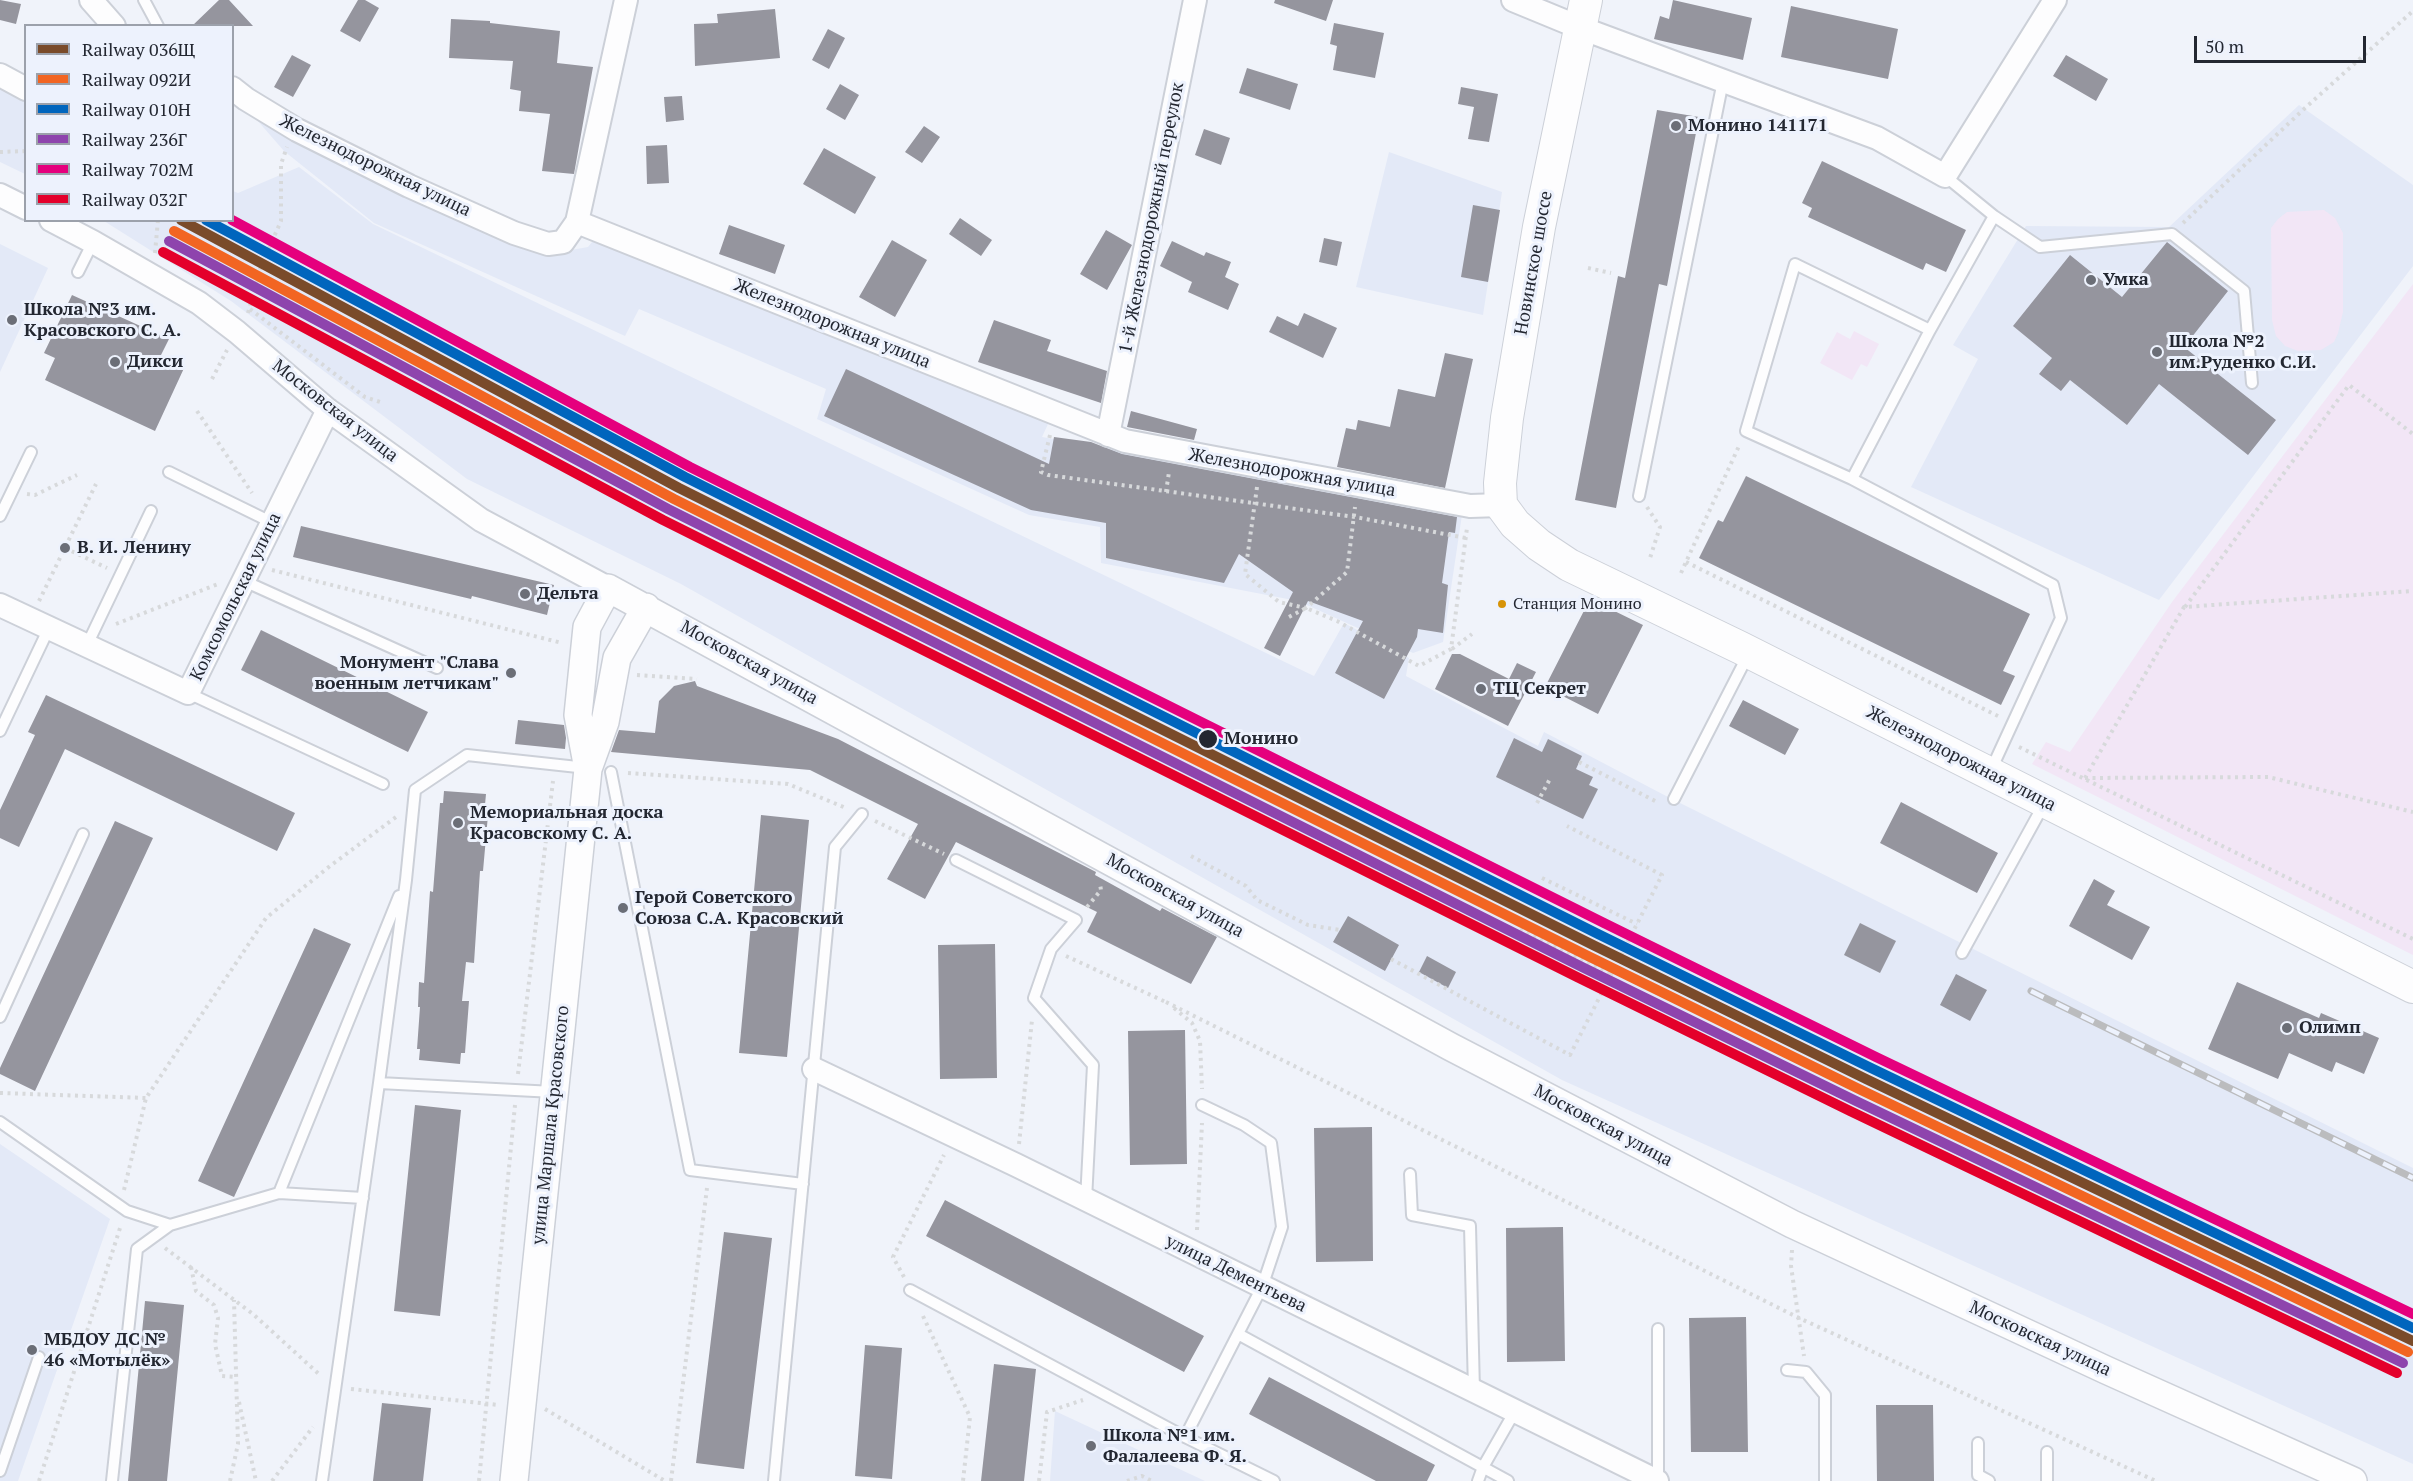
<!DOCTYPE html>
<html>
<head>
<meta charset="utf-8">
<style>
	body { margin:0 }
	#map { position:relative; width:2413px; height:1481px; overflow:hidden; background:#f0f3fa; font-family:"PT Serif",serif }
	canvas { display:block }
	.legend { position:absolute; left:24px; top:24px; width:210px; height:198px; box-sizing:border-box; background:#edf2fd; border:2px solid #9ca1ab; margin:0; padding:8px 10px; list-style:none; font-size:18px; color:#232731 }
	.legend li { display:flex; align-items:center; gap:12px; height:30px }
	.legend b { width:30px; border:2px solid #9ca1ab }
	.scale { position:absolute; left:2194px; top:36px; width:172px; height:27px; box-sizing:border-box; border:3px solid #232731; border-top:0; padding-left:8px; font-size:18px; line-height:21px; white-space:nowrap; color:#232731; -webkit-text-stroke:4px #edf2fd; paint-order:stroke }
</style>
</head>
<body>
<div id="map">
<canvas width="2413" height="1481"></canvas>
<ul class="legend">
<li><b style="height:8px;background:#7a4b2a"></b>Railway 036Щ</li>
<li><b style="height:8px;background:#f26522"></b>Railway 092И</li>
<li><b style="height:8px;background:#0065bd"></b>Railway 010Н</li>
<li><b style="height:8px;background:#8e44ad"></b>Railway 236Г</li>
<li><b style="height:8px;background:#e5007d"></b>Railway 702М</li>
<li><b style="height:8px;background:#e4002b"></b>Railway 032Г</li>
</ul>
<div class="scale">50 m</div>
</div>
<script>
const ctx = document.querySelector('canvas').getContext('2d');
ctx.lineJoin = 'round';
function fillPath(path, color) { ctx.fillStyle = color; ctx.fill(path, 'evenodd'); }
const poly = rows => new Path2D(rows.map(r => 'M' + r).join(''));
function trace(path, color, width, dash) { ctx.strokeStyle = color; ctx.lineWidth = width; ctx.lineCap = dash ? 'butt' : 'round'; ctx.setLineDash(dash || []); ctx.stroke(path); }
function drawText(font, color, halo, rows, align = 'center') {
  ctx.font = font + ' "PT Serif",serif'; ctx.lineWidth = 6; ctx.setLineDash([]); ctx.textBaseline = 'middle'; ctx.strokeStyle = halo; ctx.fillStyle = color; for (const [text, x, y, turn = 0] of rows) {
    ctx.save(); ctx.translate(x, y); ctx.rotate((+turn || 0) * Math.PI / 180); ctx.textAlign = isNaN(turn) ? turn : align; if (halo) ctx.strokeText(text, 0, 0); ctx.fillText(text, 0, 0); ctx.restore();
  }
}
const built = poly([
	[0,81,25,94,25,174,0,162],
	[2299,105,2413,185,2413,266,2159,600,1911,487,1978,359,1953,345,2026,226,2169,227],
	[250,112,554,253,588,247,600,232,1049,422,1042,437,1463,508,1443,642,1413,653,1298,601,1101,563,1100,527,1029,515,817,419,826,389,639,309,625,336,374,223,284,151],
	[1389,152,1502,192,1483,315,1356,287],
	[299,167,373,224,1314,676,1344,623,1409,658,1406,676,1538,746,1544,732,1668,797,2413,1168,2413,1464,1562,1080,681,584,467,479,231,301,104,221,232,220,233,191,238,193],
	[0,244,48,268,0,372],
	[0,1144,110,1219,18,1481,0,1481],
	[1055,1411,1205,1481,1050,1481]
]);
const green = poly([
	[2324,210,2335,218,2343,233,2343,312,2338,333,2334,342,2321,350,2298,351,2285,346,2276,336,2272,320,2271,228,2278,219,2287,212],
	[2413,284,2413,955,2032,764,2046,742,2070,752,2172,602],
	[1854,331,1879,344,1867,367,1861,364,1852,380,1820,363,1837,332,1850,339]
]);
const building = poly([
	[0,0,21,4,16,24,0,20],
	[219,0,229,0,253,26,192,26],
	[358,0,365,0,379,8,360,42,340,31],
	[1275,0,1333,0,1326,21,1274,3],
	[1673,0,1752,18,1743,60,1654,39,1660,16,1669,19],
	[1791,6,1898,29,1888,79,1781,57],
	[775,9,780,58,695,66,694,24,718,23,717,14],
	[451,19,490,21,490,23,560,31,557,63,593,67,574,174,542,171,550,114,519,111,521,91,510,89,513,61,449,58],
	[1334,23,1384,33,1375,78,1333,70,1337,46,1330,44],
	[828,29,845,38,829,69,812,60],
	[292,55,311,65,293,97,274,87],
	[2066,55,2108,79,2096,101,2053,76],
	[1247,68,1298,84,1290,110,1239,93],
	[840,84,859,95,845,120,826,109],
	[1461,87,1498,94,1489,142,1468,139,1474,107,1458,104],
	[682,96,684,120,666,122,664,97],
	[1657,110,1699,117,1667,286,1659,284,1616,508,1575,500,1618,276,1625,278],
	[924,126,940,137,922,163,905,152],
	[1204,129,1230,138,1221,165,1195,155],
	[667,145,669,183,647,184,646,146],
	[824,148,876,177,855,214,803,184],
	[1822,161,1966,230,1946,272,1926,263,1923,270,1808,217,1812,208,1802,203],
	[1473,205,1500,210,1488,282,1461,277],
	[960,218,992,240,981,256,949,234],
	[729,225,785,245,775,274,719,254],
	[1106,230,1132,245,1107,290,1080,274],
	[1324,238,1342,242,1337,266,1319,262],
	[892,240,927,260,895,317,859,297],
	[1172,241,1204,256,1206,252,1231,262,1225,277,1239,284,1228,310,1188,292,1192,282,1160,266],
	[2167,242,2228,291,2184,347,2276,420,2248,455,2159,384,2127,425,2070,380,2061,391,2039,374,2052,358,2013,326,2070,255,2122,297],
	[72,295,169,339,161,355,185,366,155,431,45,380,55,358,44,353],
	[1304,313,1337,328,1323,358,1269,332,1277,316,1298,326],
	[994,320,1051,340,1047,351,1107,371,1101,403,978,362],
	[1445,353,1473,359,1445,488,1337,467,1346,428,1356,430,1358,420,1390,427,1398,389,1435,397],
	[846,369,1049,464,1054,437,1091,442,1122,454,1457,517,1455,533,1449,532,1442,583,1448,585,1443,633,1418,629,1417,637,1384,699,1335,673,1363,621,1308,601,1280,656,1264,648,1293,592,1239,554,1224,583,1106,558,1106,523,1031,510,824,416],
	[1131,411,1197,429,1194,440,1127,427],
	[1746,476,2030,614,2003,671,2015,676,2001,705,1699,558,1718,520,1723,522],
	[301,526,554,585,547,615,472,596,471,599,293,557],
	[1590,599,1643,625,1598,714,1545,687],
	[261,630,428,712,408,752,241,670],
	[1452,654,1460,654,1509,679,1517,663,1536,672,1508,726,1435,689],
	[695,681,697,686,838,739,1096,872,1095,875,1160,911,1162,908,1217,937,1191,984,1087,932,1097,912,956,842,925,899,887,879,918,824,810,770,611,752,619,730,655,733,659,701,674,686],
	[46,695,295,813,277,851,65,749,19,847,0,838,0,810,35,735,28,732],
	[1743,700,1799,729,1785,755,1729,726],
	[518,720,564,725,566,738,565,749,515,744],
	[1514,738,1542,752,1548,739,1582,756,1576,769,1593,777,1589,785,1598,789,1583,819,1496,777],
	[444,791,486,794,484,815,488,815,483,871,480,871,474,963,466,962,462,1001,469,1001,465,1053,461,1053,460,1064,419,1060,420,1049,417,1049,420,1007,418,1007,419,982,424,983,430,891,433,892,440,803,443,803],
	[1901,802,1998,853,1977,893,1880,843],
	[761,815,809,820,787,1057,739,1053],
	[115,821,153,838,35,1091,0,1074,0,1068],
	[2094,879,2115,891,2107,905,2150,927,2132,960,2069,926],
	[1348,916,1399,945,1385,971,1333,942],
	[1860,923,1896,941,1880,973,1844,955],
	[314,928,351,944,234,1197,198,1181],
	[995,944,997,1078,940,1079,938,945],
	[1427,956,1456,972,1448,988,1419,972],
	[1956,974,1987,990,1970,1021,1940,1005],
	[2237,982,2319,1018,2321,1013,2379,1038,2364,1074,2336,1062,2332,1072,2289,1053,2278,1079,2208,1049],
	[1185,1030,1187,1164,1130,1165,1128,1031],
	[415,1105,461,1110,440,1316,394,1311],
	[1372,1127,1373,1261,1316,1262,1314,1128],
	[945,1200,1204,1336,1184,1372,926,1236],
	[1563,1227,1565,1361,1507,1362,1506,1228],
	[724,1232,772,1238,744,1469,696,1463],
	[145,1301,184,1305,167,1481,128,1481],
	[1746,1317,1748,1452,1691,1452,1689,1318],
	[865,1345,902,1348,892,1479,855,1476],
	[994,1364,1036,1369,1024,1481,981,1481],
	[1269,1377,1435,1465,1427,1481,1376,1481,1249,1414],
	[382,1403,431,1408,423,1481,373,1481],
	[1876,1405,1933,1405,1934,1481,1877,1481]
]);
const path = poly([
	[0,152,26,151],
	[2183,223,2304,109,2413,11],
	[155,253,158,220],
	[1588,268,1611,273],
	[250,309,365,397,380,402],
	[248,313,261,266,281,221,281,164,287,147],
	[212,379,227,350],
	[197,411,252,493],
	[1050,435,1041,472,1048,475,1355,517,1466,538],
	[1257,487,1245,574,1279,602,1306,608,1347,572,1355,507],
	[1166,492,1169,472],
	[27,494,35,495,77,475],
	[1647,507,1660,527,1650,558],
	[65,548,107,568],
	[1686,562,1998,716],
	[272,570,562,643],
	[1681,573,1739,446],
	[39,601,96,484],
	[2185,607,2349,385,2413,434],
	[1289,617,1306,608,1337,621,1419,666,1451,649,1467,528],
	[116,624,218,584],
	[1452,649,1472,634],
	[637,675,697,679],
	[2019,747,2413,939],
	[1579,762,1659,803],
	[628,773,788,784,846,808],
	[2085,778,2184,607,2413,591],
	[2085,778,2268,777,2413,812],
	[1537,803,1551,777],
	[875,821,944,854],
	[1191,856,1246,886,1257,900,1308,925,1340,930],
	[1542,878,1637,924],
	[1087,907,1101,890,1100,884],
	[1520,929,1612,975],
	[1066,956,1168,1003],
	[1391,959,1570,1055,1662,875,1567,826],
	[1166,1002,1799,1318,2156,1481],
	[1174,1008,1192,1023,1200,1041,1202,1089],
	[518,1074,553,781],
	[0,1093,146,1098],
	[1019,1144,1032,1020],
	[124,1190,146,1098,266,918,330,866,396,817],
	[1197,1230,1202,1123],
	[165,1248,253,1314,321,1376],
	[1792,1250,1791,1266,1804,1356],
	[191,1267,196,1291,214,1305,218,1318,215,1344,222,1376,236,1377],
	[904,1277,893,1257,944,1155],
	[923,1316,970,1417,963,1481],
	[351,1389,499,1405],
	[239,1402,256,1481],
	[545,1409,665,1481],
	[39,1481,121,1225],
	[230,1481,238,1444,234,1300],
	[272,1481,313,1427],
	[479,1481,515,1105],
	[671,1481,707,1188],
	[1039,1481,1047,1412,1083,1400],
	[1127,1481,1142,1476,1152,1481]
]);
const service = poly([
	[144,0,158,26],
	[1994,216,2040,247,2172,234,2244,291,2252,383],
	[78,272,93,242],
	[1930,330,1795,264,1746,431,1852,479,2053,585,2061,618,1991,770],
	[169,472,273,523],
	[1852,479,1930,330,1994,216,1945,176],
	[1639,496,1723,81],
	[0,516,31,452],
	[244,581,437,668],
	[87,645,151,511],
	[188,693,383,784],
	[0,731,49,628],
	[611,772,690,1170,803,1184],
	[1674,799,1748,655],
	[956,860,1076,920,1051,949,1034,998,1093,1065,1086,1200],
	[1962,953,2044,804],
	[0,1017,83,834],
	[554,1092,379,1083,406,880,415,790,467,755,587,768],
	[1202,1105,1244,1125,1271,1143,1282,1227,1262,1287,1185,1437,1274,1481],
	[0,1122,127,1211,170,1225],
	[1410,1174,1412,1215,1470,1226,1474,1391],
	[279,1193,399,896],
	[910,1290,1185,1437],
	[1238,1334,1508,1481],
	[1787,1370,1806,1372,1825,1395,1825,1481],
	[1978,1443,1978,1475,1989,1481],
	[2047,1452,2047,1481],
	[0,1471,39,1357],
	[112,1481,137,1249,170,1225,279,1193,363,1198],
	[322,1481,379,1083],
	[774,1481,835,847,862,814],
	[1478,1481,1483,1467,1515,1411],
	[1658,1481,1658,1329]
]);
const minor = poly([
	[91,0,114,26],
	[1513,0,1581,28,1877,138,1945,176,2055,0],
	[0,75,26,89],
	[232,88,246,99,297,130,409,186,514,233,548,244,563,242,577,222,626,0],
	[0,195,26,208],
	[51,220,93,242,199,303,237,332,328,410,481,520,608,588],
	[577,222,1125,441,1470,506,1501,505],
	[1108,435,1195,0],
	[0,605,188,693,328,410],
	[814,1069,1016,1165,1657,1481]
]);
const tertiary = poly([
	[588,769,578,715,587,627,608,588,1451,1047,1792,1224,2106,1370,2353,1481],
	[514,1481,588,769,605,722,617,658,646,607]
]);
const secondary = poly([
	[1586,0,1539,227,1507,418,1500,483,1501,505,1515,524,1539,545,1569,565,1741,648,2413,987]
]);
const rail = poly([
	[2031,991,2413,1178]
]);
const rail1 = poly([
	[181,220,679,488,1593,945,1866,1079,2413,1341]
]);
const rail2 = poly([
	[174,231,674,499,1588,956,1861,1090,2408,1352]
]);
const rail3 = poly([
	[206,220,685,477,1598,934,1871,1068,2413,1328]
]);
const rail4 = poly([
	[169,241,668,509,1582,967,1856,1101,2403,1363]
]);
const rail5 = poly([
	[232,220,690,467,1604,923,1876,1057,2413,1314]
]);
const rail6 = poly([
	[163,252,663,520,1577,977,1850,1111,2397,1373]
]);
const markers = [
	[1676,126,6,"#6b6e77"],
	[2091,280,6,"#6b6e77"],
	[12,320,6,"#6b6e77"],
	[2157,352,6,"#6b6e77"],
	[115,362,6,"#6b6e77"],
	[65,548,6,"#6b6e77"],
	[525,594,6,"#6b6e77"],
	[1502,604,5,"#d79307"],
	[511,673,6,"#6b6e77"],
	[1481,689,6,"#6b6e77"],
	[1208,739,10,"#232731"],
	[458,823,6,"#6b6e77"],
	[623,908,6,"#6b6e77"],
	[2287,1028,6,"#6b6e77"],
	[32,1350,6,"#6b6e77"],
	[1091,1446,6,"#6b6e77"]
];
const busNames = [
	["Станция Монино",1513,604]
];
const poiNames = [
	["Монино 141171",1688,126],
	["Умка",2103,280],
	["Школа №3 им.",24,310],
	["Красовского С. А.",24,331],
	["Школа №2",2169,342],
	["им.Руденко С.И.",2169,363],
	["Дикси",127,362],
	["В. И. Ленину",77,548],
	["Дельта",537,594],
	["Монумент \"Слава",499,663,"right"],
	["военным летчикам\"",499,684,"right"],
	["ТЦ Секрет",1493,689],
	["Мемориальная доска",470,813],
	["Красовскому С. А.",470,834],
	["Герой Советского",635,898],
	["Союза С.А. Красовский",635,919],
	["Олимп",2299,1028],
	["МБДОУ ДC №",44,1340],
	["46 «Мотылёк»",44,1361],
	["Школа №1 им.",1103,1436],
	["Фалалеева Ф. Я.",1103,1457]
];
const streetNames = [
	["Железнодорожная улица",375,166,26],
	["1-й Железнодорожный переулок",1152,218,-79],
	["Новинское шоссе",1534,263,-80],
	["Железнодорожная улица",832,324,22],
	["Московская улица",335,411,38],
	["Железнодорожная улица",1292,473,10],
	["Комсомольская улица",236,597,-64],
	["Московская улица",749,663,29],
	["Железнодорожная улица",1961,759,27],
	["Московская улица",1175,896,29],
	["улица Маршала Красовского",551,1125,-84],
	["Московская улица",1603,1126,28],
	["улица Дементьева",1236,1274,26],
	["Московская улица",2040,1339,25]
];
const stopNames = [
	["Монино",1224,739]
];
fillPath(built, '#e3e9f7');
fillPath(green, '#f2e6f6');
fillPath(building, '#95959e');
trace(service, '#ccd0d8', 14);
trace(minor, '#ccd0d8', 26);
trace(tertiary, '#ccd0d8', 30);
trace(secondary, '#ccd0d8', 34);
trace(path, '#d7d9db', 4, [3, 4.5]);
trace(service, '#fdfdfe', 10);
trace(minor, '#fdfdfe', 22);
trace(tertiary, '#fdfdfe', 27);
trace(secondary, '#fdfdfe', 32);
trace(rail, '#bbbcbe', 7);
trace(rail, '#edf2fd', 4.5, [14]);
trace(rail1, '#7a4b2a', 10);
trace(rail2, '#f26522', 10);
trace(rail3, '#0065bd', 10);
trace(rail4, '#8e44ad', 10);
trace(rail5, '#e5007d', 10);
trace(rail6, '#e4002b', 10);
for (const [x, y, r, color] of markers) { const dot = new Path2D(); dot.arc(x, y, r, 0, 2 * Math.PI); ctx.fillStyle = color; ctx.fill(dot); trace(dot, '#edf2fd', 2); }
drawText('16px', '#232731', '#edf2fd', busNames, 'left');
drawText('bold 18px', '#232731', '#edf2fd', poiNames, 'left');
drawText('18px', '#232731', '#edf2fd', streetNames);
drawText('bold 18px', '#232731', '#edf2fd', stopNames, 'left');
</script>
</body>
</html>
